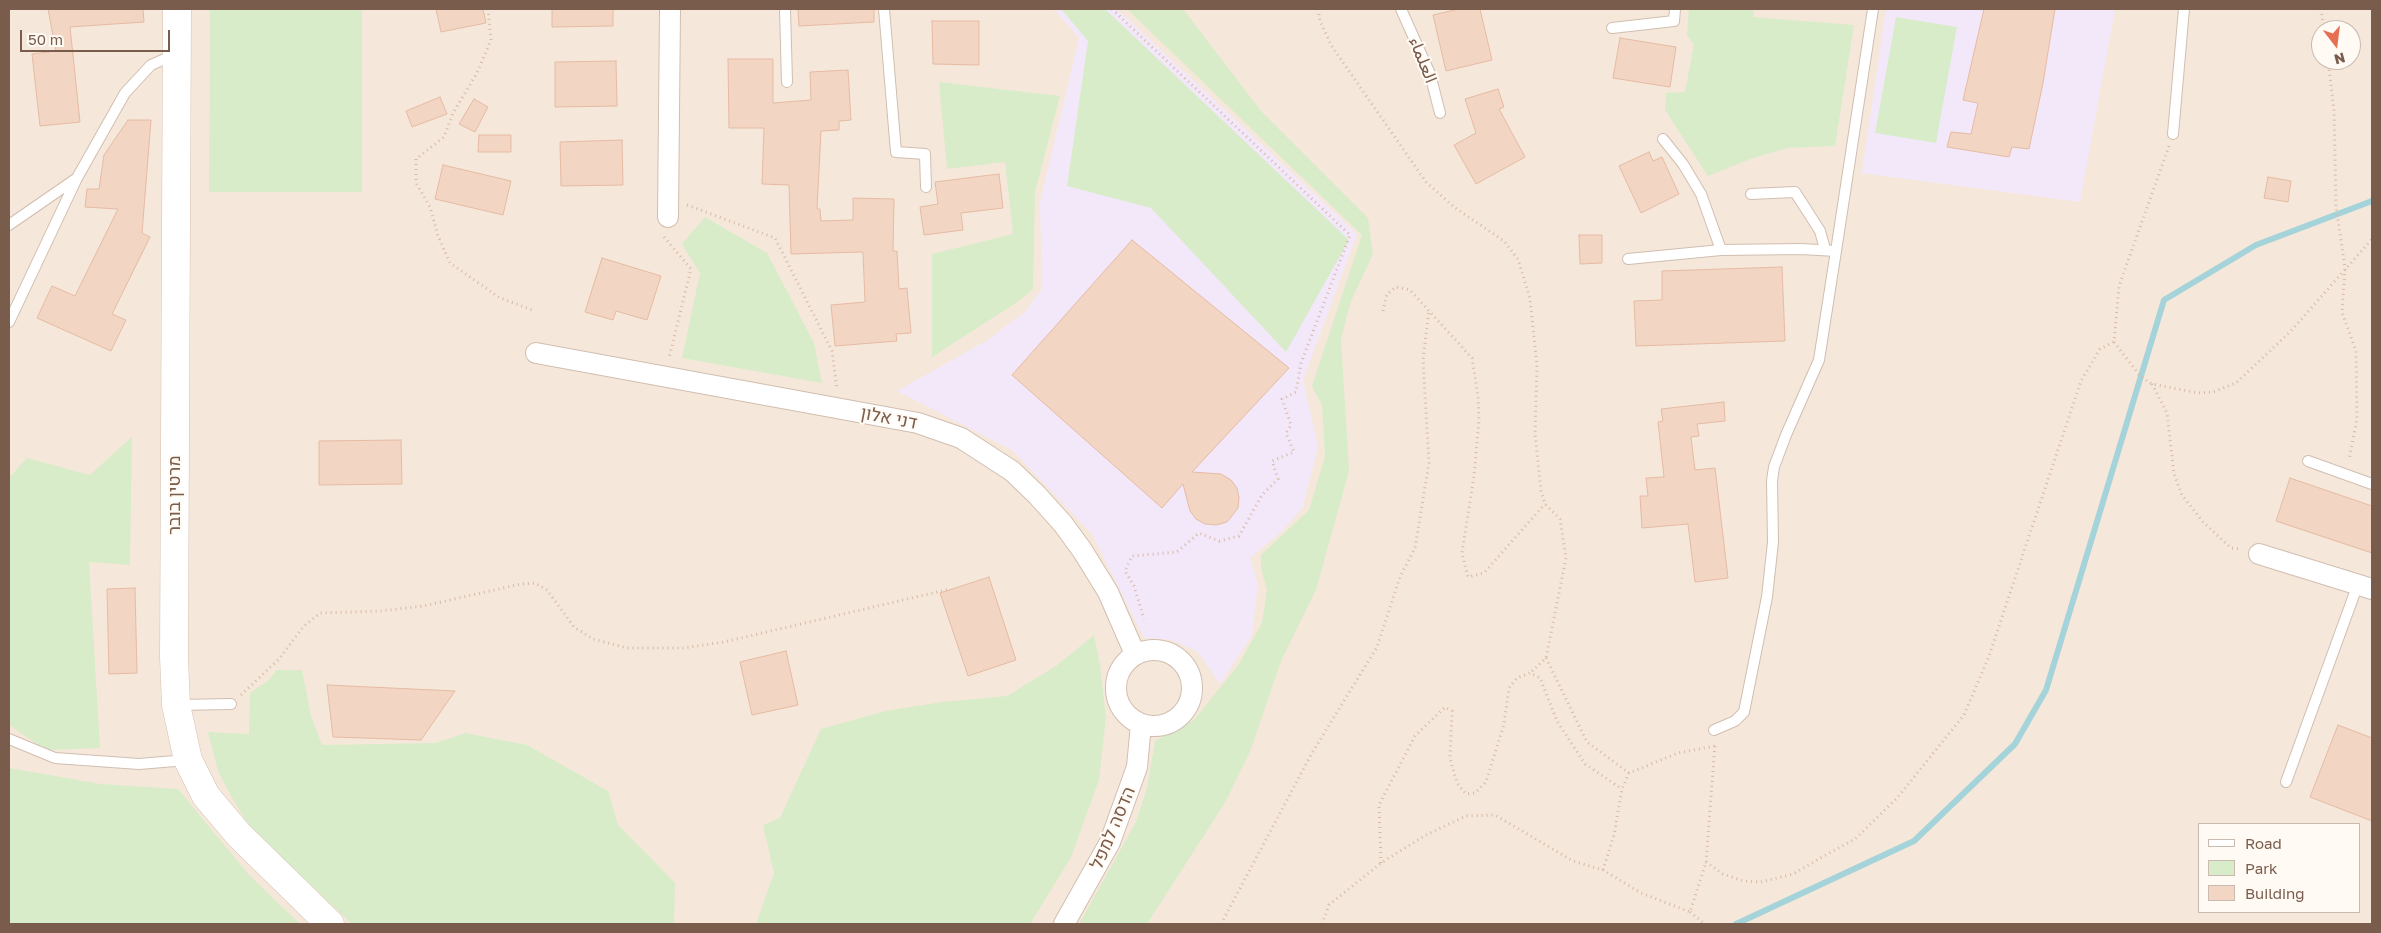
<!DOCTYPE html>
<html>
<head>
<meta charset="utf-8">
<style>
	body { margin:0 }
	#map { position:relative; width:2381px; height:933px; overflow:hidden; background:#fdf6ec; font-family:"Golos Text",sans-serif }
	canvas { display:block }
	.frame { position:absolute; inset:0; border:10px solid #7a5c4d; pointer-events:none }
	.legend { position:absolute; left:2198px; top:823px; width:162px; height:90px; box-sizing:border-box; background:#fffaf3; border:1px solid #cabbb1; margin:0; padding:6px 9px; list-style:none; font-size:15px; color:#7a5c4d }
	.legend li { display:flex; align-items:center; gap:10px; height:25px }
	.legend b { width:25px; border:1px solid #cabbb1 }
	.north { position:absolute; left:2311px; top:20px; width:50px; height:50px; box-sizing:border-box; background:#fffaf3; border:1px solid #cabbb1; border-radius:50%; rotate:165deg; font-size:14px; font-weight:700; line-height:20px; text-align:center; color:#7a5c4d }
	.north::after { content:''; display:block; margin:auto; width:18px; height:22px; background:#e76f51; clip-path:polygon(50% 0,100% 100%,50% 72%,0 100%) }
	.scale { position:absolute; left:20px; top:30px; width:150px; height:22px; box-sizing:border-box; border:2px solid #7a5c4d; border-top:0; padding-left:6px; font-size:15px; line-height:18px; white-space:nowrap; color:#7a5c4d; -webkit-text-stroke:4px #fffaf3; paint-order:stroke }
</style>
</head>
<body>
<div id="map">
<canvas width="2381" height="933"></canvas>
<div class="frame"></div>
<ul class="legend">
<li><b style="height:6px;background:#fff"></b>Road</li>
<li><b style="height:14px;background:#d8ecc9"></b>Park</li>
<li><b style="height:14px;background:#f3d5c3"></b>Building</li>
</ul>
<div class="north">N</div>
<div class="scale">50 m</div>
</div>
<script>
const ctx = document.querySelector('canvas').getContext('2d');
ctx.lineJoin = 'round';
function fillPath(path, color) { ctx.fillStyle = color; ctx.fill(path, 'evenodd'); }
const poly = rows => new Path2D(rows.map(r => 'M' + r).join(''));
function trace(path, color, width, dash) { ctx.strokeStyle = color; ctx.lineWidth = width; ctx.lineCap = dash ? 'butt' : 'round'; ctx.setLineDash(dash || []); ctx.stroke(path); }
function drawText(font, color, halo, rows, align = 'center') {
  ctx.font = font + ' "Golos Text",Vazirmatn,Heebo,sans-serif'; ctx.lineWidth = 4; ctx.setLineDash([]); ctx.textBaseline = 'middle'; ctx.strokeStyle = halo; ctx.fillStyle = color; for (const [text, x, y, turn = 0] of rows) {
    ctx.save(); ctx.translate(x, y); ctx.rotate((+turn || 0) * Math.PI / 180); ctx.textAlign = isNaN(turn) ? turn : align; if (halo) ctx.strokeText(text, 0, 0); ctx.fillText(text, 0, 0); ctx.restore();
  }
}
const residential = poly([
	[9,9,2372,9,2372,924,9,924],
	[2321,30,2351,30,2351,60,2321,60],
	[2200,824,2360,824,2360,912,2200,912]
]);
const education = poly([
	[1054,9,1117,9,1357,234,1303,380,1318,447,1303,507,1281,532,1250,558,1258,583,1252,635,1220,684,1198,652,1172,640,1144,638,1092,534,1012,450,897,391,986,341,1026,311,1042,288,1040,202,1079,38],
	[1886,9,2115,9,2080,202,1862,173]
]);
const green = poly([
	[210,9,362,9,362,192,209,192],
	[1061,9,1105,9,1349,240,1286,352,1151,208,1067,186,1088,41],
	[1127,9,1183,9,1261,111,1368,218,1373,254,1351,301,1341,339,1349,471,1316,590,1281,661,1251,749,1226,801,1147,924,1079,924,1136,822,1147,788,1155,741,1194,720,1239,664,1262,623,1267,590,1261,568,1261,555,1309,510,1325,456,1322,405,1312,386,1362,235],
	[1689,9,1754,9,1753,17,1854,25,1835,146,1788,148,1753,158,1708,176,1665,110,1666,93,1685,92,1694,45,1687,35],
	[1896,17,1957,27,1936,143,1875,133],
	[939,82,1060,96,1035,192,1033,289,1016,303,932,357,932,254,1013,234,1005,162,947,169],
	[705,217,767,253,814,343,822,383,682,358,700,273,682,244],
	[132,437,130,565,89,562,100,748,46,750,9,725,9,478,27,458,90,475],
	[1094,635,1100,665,1106,717,1099,780,1071,857,1030,924,756,924,774,873,763,825,780,818,821,729,885,711,942,702,1007,696,1056,666],
	[277,670,302,670,311,716,322,745,436,743,465,733,527,745,608,791,618,825,675,883,674,924,352,924,249,826,230,794,218,771,208,732,249,734,250,693,269,680],
	[9,768,101,784,178,789,249,875,300,924,9,924]
]);
const stream = poly([
	[1736,924,1914,841,2015,744,2046,690,2164,300,2256,245,2372,201]
]);
const building = poly([
	[48,9,143,9,144,22,70,27,80,122,40,126,32,54,56,51,48,9],
	[436,9,483,9,486,23,441,32,436,9],
	[552,9,613,9,613,26,552,27,552,9],
	[798,9,874,9,874,22,799,26,798,9],
	[1459,9,1480,9,1492,60,1446,71,1433,15,1459,9],
	[1984,9,2055,9,2043,83,2029,149,2012,147,2009,157,1947,147,1951,132,1971,134,1978,103,1963,100,1984,9],
	[932,21,979,21,979,65,933,64,932,21],
	[1620,38,1676,47,1670,87,1613,78,1620,38],
	[728,59,773,59,773,103,811,100,810,72,848,70,851,120,839,121,839,130,821,131,817,209,820,209,821,221,853,220,853,198,894,199,893,251,897,251,899,289,907,288,911,333,896,334,897,341,835,346,831,305,865,302,863,252,791,254,789,185,762,184,764,128,729,128,728,59],
	[616,61,617,106,555,107,555,62,616,61],
	[1498,89,1504,107,1499,109,1525,157,1476,184,1454,145,1476,133,1465,99,1498,89],
	[440,97,447,114,412,127,406,111,440,97],
	[474,99,488,107,475,132,459,124,474,99],
	[128,120,151,120,142,233,150,237,112,314,126,320,111,351,37,318,52,286,75,296,118,209,85,207,87,189,99,189,104,155,128,120],
	[479,135,511,135,511,152,478,152,479,135],
	[622,140,623,185,561,186,560,142,622,140],
	[1649,152,1653,161,1662,157,1679,194,1641,213,1619,166,1649,152],
	[443,165,511,181,503,215,435,199,443,165],
	[999,174,1003,208,961,213,963,230,924,235,920,207,938,204,935,182,999,174],
	[2268,177,2291,181,2288,202,2264,198,2268,177],
	[1579,235,1602,235,1602,263,1580,264,1579,235],
	[1132,240,1289,368,1192,472,1221,474,1231,480,1237,488,1239,498,1238,508,1227,522,1216,525,1205,524,1196,519,1190,511,1183,484,1162,508,1012,375,1132,240],
	[602,258,661,276,647,320,616,311,613,320,585,312,602,258],
	[1782,267,1785,341,1636,346,1634,301,1662,300,1662,271,1782,267],
	[1724,402,1725,421,1697,424,1699,436,1691,437,1695,470,1715,468,1728,578,1695,582,1688,524,1642,528,1640,496,1648,496,1646,478,1664,477,1658,422,1663,421,1661,409,1724,402],
	[401,440,402,484,319,485,319,441,401,440],
	[2290,478,2372,506,2372,553,2276,521,2290,478],
	[989,577,1016,660,968,676,940,593,989,577],
	[135,588,137,673,109,674,107,589,135,588],
	[786,651,798,705,752,715,740,662,786,651],
	[327,685,455,691,421,740,333,737,327,685],
	[2338,725,2372,738,2372,821,2310,797,2338,725]
]);
const path = poly([
	[488,9,491,40,477,73,453,113,444,137,416,159,416,183,430,207,438,236,450,263,500,298,535,311],
	[1112,9,1350,235,1301,363,1296,392,1282,399,1291,425,1286,433,1294,452,1272,461,1278,479,1262,495,1239,536,1219,541,1199,533,1177,552,1132,556,1125,571,1134,586,1144,619],
	[1318,9,1320,21,1331,45,1426,182,1454,207,1504,241,1518,259,1530,299,1537,365,1535,434,1541,491,1545,504,1560,519,1566,558,1546,658,1530,673],
	[2321,9,2324,30],
	[2328,60,2334,110,2336,206,2345,268,2342,312,2356,351,2357,419,2349,460],
	[2169,146,2119,286,2114,342,2141,377,2152,384,2199,393,2213,392,2236,383,2291,331,2372,239],
	[687,205,775,238,832,351,837,389],
	[664,237,691,269,669,358],
	[1383,311,1387,294,1396,287,1410,290,1472,358,1478,396,1479,420,1474,476,1462,553,1468,577,1484,573,1545,504],
	[2152,384,2167,413,2174,474,2182,495,2203,522,2231,548,2242,549],
	[1546,658,1587,742,1629,773],
	[241,695,279,659,303,627,320,613,381,611,423,606,521,584,535,583,547,590,574,627,593,639,627,648,683,648,724,642,950,589],
	[1706,862,1723,874,1744,881,1761,882,1793,874,1824,856,1855,839,1898,797,1964,715,1989,656,2081,381,2100,349,2114,342],
	[1381,863,1379,805,1415,736,1445,707,1452,711,1450,758,1457,783,1466,794,1475,793,1486,782,1504,724,1509,688,1517,678,1530,673,1540,678,1557,721,1585,764,1622,789],
	[1603,870,1614,835,1622,789,1629,773,1678,753,1715,746],
	[1690,912,1705,924],
	[1221,924,1312,753,1377,647,1400,577,1415,548,1429,463,1423,360,1429,310],
	[1322,924,1329,905,1381,863,1426,835,1466,816,1495,815,1573,861,1603,870,1641,893,1690,912,1706,862,1715,744]
]);
const lane = poly([
	[785,9,787,82],
	[884,9,896,152,925,154,926,187],
	[1401,9,1430,74,1440,113],
	[1612,28,1674,21,1675,9],
	[2173,134,2184,9],
	[1663,139,1683,164,1701,194,1721,250],
	[1751,194,1795,192,1820,231,1825,249],
	[9,225,77,178,125,93,151,65,167,58,172,64],
	[1628,259,1721,250,1801,249,1836,251,1873,9],
	[9,322,77,178],
	[2308,461,2372,484],
	[177,705,231,704],
	[1714,730,1735,721,1744,712,1767,597,1773,542,1772,481,1774,467,1786,435,1819,360,1836,251],
	[9,739,55,758,139,764,187,760],
	[2286,782,2358,584]
]);
const street = poly([
	[668,217,670,9],
	[536,353,918,423,961,438,1012,471,1037,495,1063,524,1082,550,1108,592,1135,654],
	[2259,554,2372,589],
	'1116 688a38 38 0 1 1 76 0a38 38 0 1 1-76 0Z',
	[1064,924,1110,842,1137,767,1141,724]
]);
const secondary = poly([
	[177,9,174,657,176,705,188,760,206,796,239,835,330,924]
]);
const streetNames = [
	["العلماء",1423,60,68],
	["דני אלון",889,418,11],
	["מרטין בובר",174,495,-90],
	["הדסה למפל",1113,828,-67]
];
fillPath(residential, '#f5e8da');
fillPath(education, '#f3e8fa');
fillPath(green, '#d8ecc9');
trace(stream, '#a5d3da', 6);
fillPath(building, '#f3d5c3');
trace(building, '#e6bba3', 1);
trace(lane, '#d1beb0', 12);
trace(street, '#d1beb0', 22);
trace(secondary, '#d6c0b0', 29);
trace(path, '#d9b8a5', 3, [1, 4]);
trace(lane, '#fff', 10);
trace(street, '#fff', 20);
trace(secondary, '#fff', 28);
drawText('18px', '#7a5c4d', '#fffaf3', streetNames);
</script>
</body>
</html>
